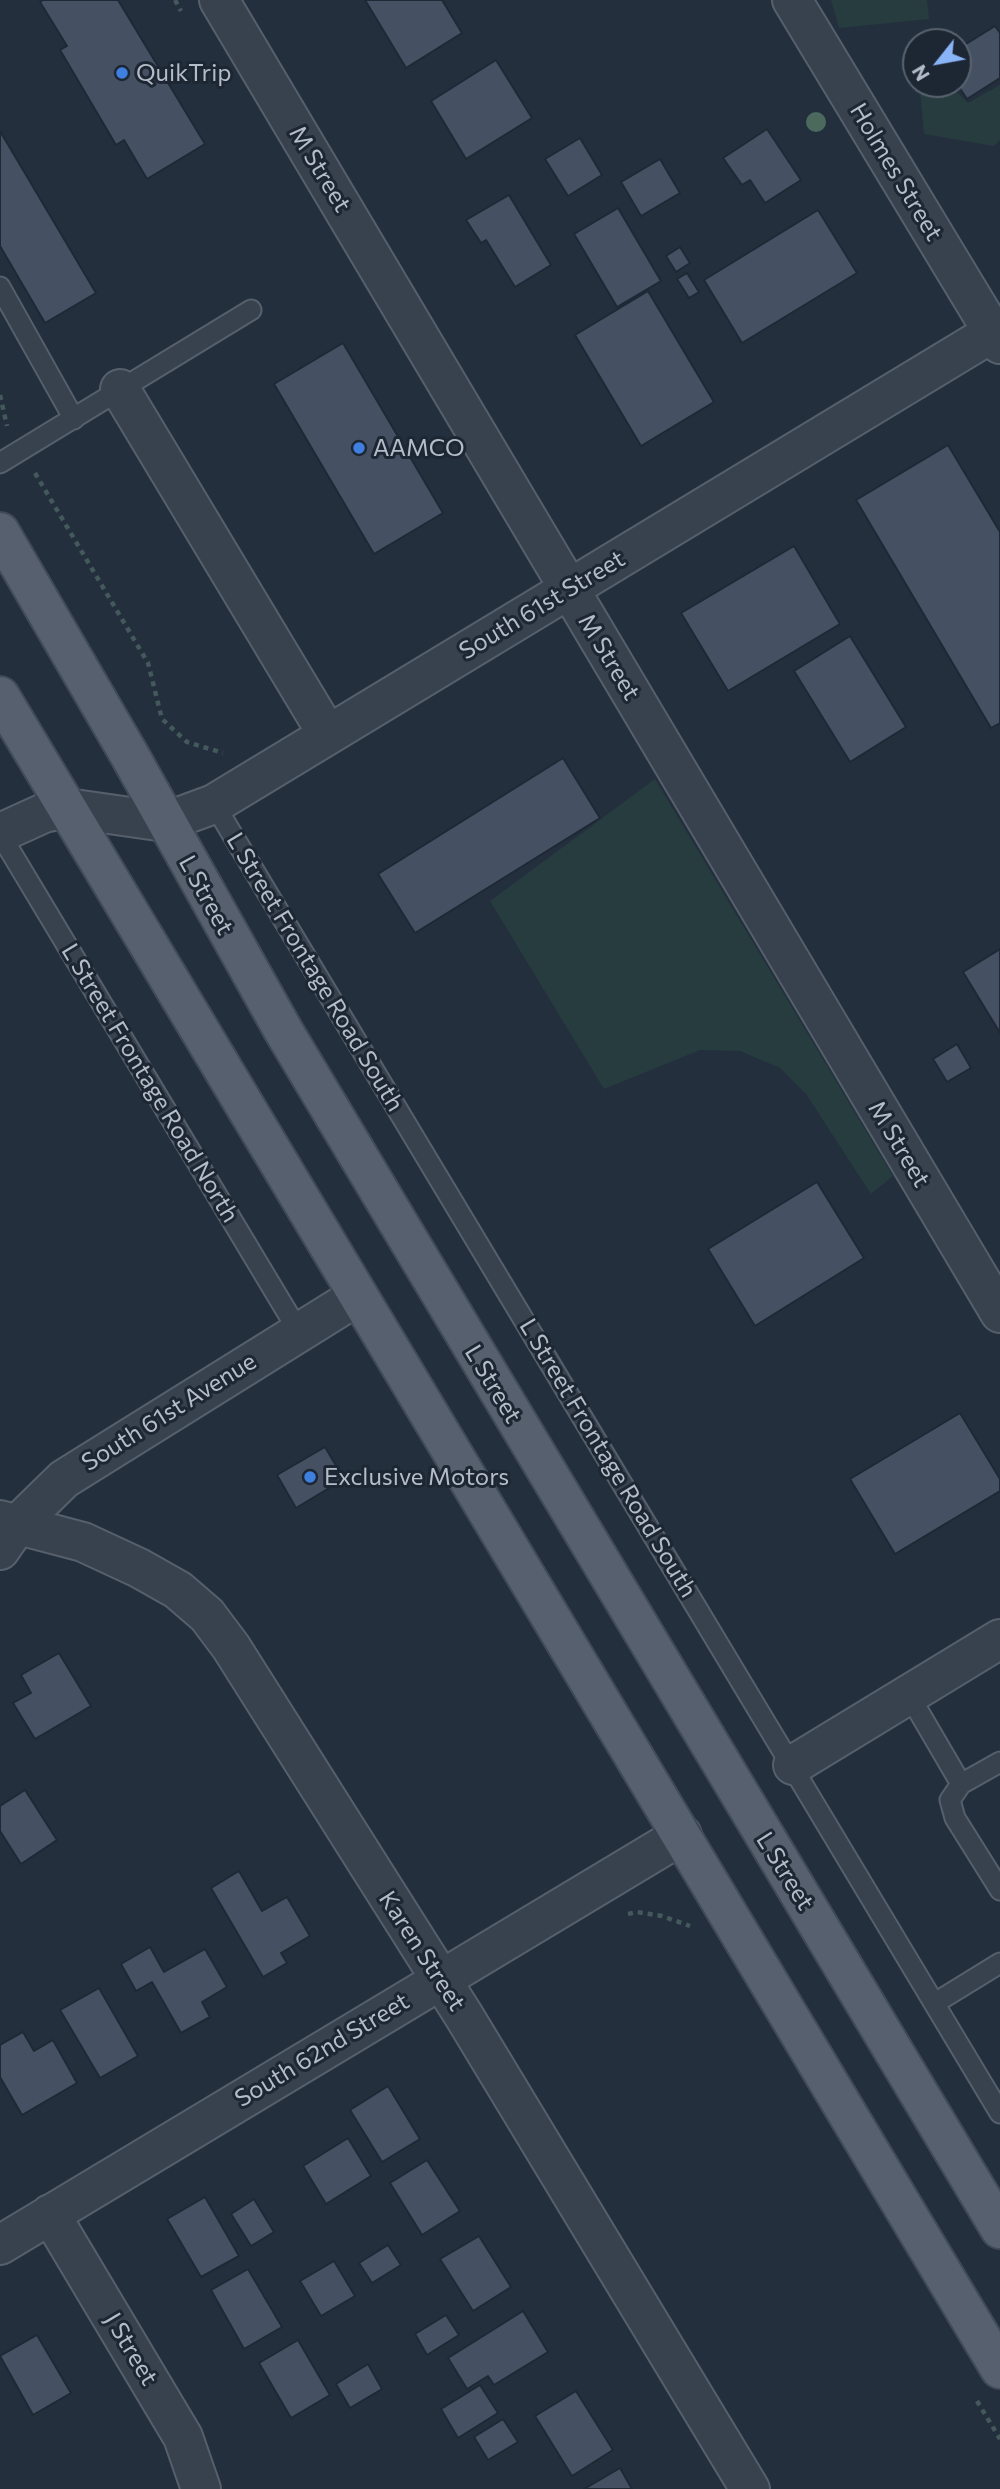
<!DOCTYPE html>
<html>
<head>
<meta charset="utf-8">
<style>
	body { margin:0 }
	#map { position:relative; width:1000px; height:2489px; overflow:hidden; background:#242f3e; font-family:Commissioner,sans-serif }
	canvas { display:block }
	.north { position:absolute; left:902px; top:28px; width:70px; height:70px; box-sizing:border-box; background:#1d2633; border:2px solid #59626f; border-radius:50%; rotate:239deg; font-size:19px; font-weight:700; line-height:28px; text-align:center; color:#b4bcc9 }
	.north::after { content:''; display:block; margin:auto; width:24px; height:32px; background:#8ab4f8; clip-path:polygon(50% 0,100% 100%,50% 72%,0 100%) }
</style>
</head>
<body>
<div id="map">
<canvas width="1000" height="2489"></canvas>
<div class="north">N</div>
</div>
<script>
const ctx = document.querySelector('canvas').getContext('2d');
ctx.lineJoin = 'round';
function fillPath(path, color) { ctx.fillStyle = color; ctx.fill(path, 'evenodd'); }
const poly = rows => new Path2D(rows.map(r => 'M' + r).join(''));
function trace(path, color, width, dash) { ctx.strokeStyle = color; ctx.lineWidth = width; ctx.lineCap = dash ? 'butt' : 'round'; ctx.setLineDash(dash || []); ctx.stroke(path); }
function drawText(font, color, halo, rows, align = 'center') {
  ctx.font = font + ' Commissioner,sans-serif'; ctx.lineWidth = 6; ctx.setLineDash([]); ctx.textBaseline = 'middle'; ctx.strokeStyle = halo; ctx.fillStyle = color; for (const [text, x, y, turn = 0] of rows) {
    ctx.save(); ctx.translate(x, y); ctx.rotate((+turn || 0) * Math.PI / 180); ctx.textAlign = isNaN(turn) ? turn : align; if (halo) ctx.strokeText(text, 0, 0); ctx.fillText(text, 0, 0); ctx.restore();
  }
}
const green = poly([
	[831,0,927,0,929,19,839,28],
	[1000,85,1000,140,994,146,924,134,920,90,956,91,968,103],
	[655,779,893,1176,871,1194,806,1094,780,1068,740,1051,700,1050,604,1089,490,901]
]);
const building = poly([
	[43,0,118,0,205,144,147,179,124,140,116,145,60,50,67,46,40,2,43,0],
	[365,0,442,0,462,33,406,68,365,0],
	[995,26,1000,33,1000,78,967,99,957,84,958,49,995,26],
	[496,60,532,118,466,159,431,101,496,60],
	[767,129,801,180,765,203,750,180,742,185,723,158,767,129],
	[0,131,96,293,45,323,0,246,0,131],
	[580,138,602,175,568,196,545,159,580,138],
	[660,159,680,193,641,216,621,182,660,159],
	[509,195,551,265,515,287,486,240,481,243,466,220,509,195],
	[618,208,661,281,617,307,574,234,618,208],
	[818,210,857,273,742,343,704,280,818,210],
	[680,247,690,263,676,272,666,256,680,247],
	[687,273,699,292,689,298,677,279,687,273],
	[648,291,714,402,641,446,575,335,648,291],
	[343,343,443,513,374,554,274,384,343,343],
	[948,445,1000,532,1000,723,991,728,856,500,948,445],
	[794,546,840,624,728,691,681,613,794,546],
	[850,636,906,727,850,762,794,671,850,636],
	[563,758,600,818,415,933,378,874,563,758],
	[1000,949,1000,1033,963,972,1000,949],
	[957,1044,971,1068,947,1082,933,1059,957,1044],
	[817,1182,864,1258,755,1326,708,1249,817,1182],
	[960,1413,1000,1479,1000,1491,895,1554,850,1479,960,1413],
	[325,1447,344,1479,296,1508,277,1475,325,1447],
	[59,1653,91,1706,35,1739,13,1703,31,1693,21,1675,59,1653],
	[25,1790,57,1840,21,1864,0,1831,0,1806,25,1790],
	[239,1871,262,1911,287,1897,310,1936,281,1953,287,1963,263,1977,211,1888,239,1871],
	[150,1947,164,1972,205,1949,227,1987,202,2002,210,2017,181,2033,152,1982,136,1991,121,1964,150,1947],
	[99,1988,138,2056,100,2078,60,2010,99,1988],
	[23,2032,34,2051,53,2040,77,2083,22,2115,0,2077,0,2045,23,2032],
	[388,2086,420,2139,382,2162,350,2110,388,2086],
	[348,2138,371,2176,326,2204,303,2166,348,2138],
	[427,2160,460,2211,422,2235,390,2183,427,2160],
	[205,2197,239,2256,201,2277,167,2219,205,2197],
	[254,2199,274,2232,251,2246,231,2214,254,2199],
	[479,2236,511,2287,473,2311,440,2259,479,2236],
	[388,2245,401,2265,372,2283,359,2263,388,2245],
	[334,2261,355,2296,321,2316,300,2281,334,2261],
	[248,2269,282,2327,244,2349,211,2290,248,2269],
	[523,2311,548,2352,494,2385,488,2376,467,2389,448,2358,523,2311],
	[446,2315,459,2335,427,2355,415,2334,446,2315],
	[37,2335,71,2393,33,2415,0,2356,37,2335],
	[298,2340,330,2395,291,2418,259,2363,298,2340],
	[368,2364,382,2389,350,2408,336,2384,368,2364],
	[480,2385,498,2413,458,2438,441,2409,480,2385],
	[576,2391,613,2450,572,2476,535,2416,576,2391],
	[503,2419,518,2442,488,2460,474,2437,503,2419],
	[620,2468,632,2489,584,2489,620,2468]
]);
const path = poly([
	[175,0,181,11],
	[0,395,7,426],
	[35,473,148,663,162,719,187,742,223,753],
	[628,1914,637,1912,662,1916,690,1926],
	[977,2401,1000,2439]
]);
const lane = poly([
	[0,287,74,419],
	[0,463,251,310],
	[214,804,1000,2113],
	[0,834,299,1332],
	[909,1695,961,1784,950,1800,955,1818,1000,1890],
	[961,1784,1000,1762],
	[935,2003,1000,1963]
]);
const street = poly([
	[219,0,1000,1313],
	[792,0,1000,344],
	[120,389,328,735],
	[0,833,44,813,67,808,165,822,214,804,1000,328],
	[0,1520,83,1542,139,1568,178,1590,207,1615,231,1647,464,2016,750,2489],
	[0,1550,18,1524,64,1479,356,1297],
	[793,1765,1000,1639],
	[50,2214,183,2437,201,2489],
	[0,2245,682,1835]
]);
const primary = poly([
	[0,532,130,756,283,1030,1000,2229],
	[0,696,1000,2369]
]);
const trees = [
	[816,122]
];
const markers = [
	[122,73,7,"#3f7fe0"],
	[359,448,7,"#3f7fe0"],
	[310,1477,7,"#3f7fe0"]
];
const poiNames = [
	["QuikTrip",136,73],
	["AAMCO",373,448],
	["Exclusive Motors",324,1477]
];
const streetNames = [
	["M Street",320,169,59],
	["Holmes Street",896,172,59],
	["South 61st Street",542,605,-31],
	["M Street",609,657,59],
	["L Street",206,895,61],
	["L Street Frontage Road South",315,972,59],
	["L Street Frontage Road North",150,1083,59],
	["M Street",899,1144,59],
	["L Street",493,1384,59],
	["South 61st Avenue",169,1412,-32],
	["L Street Frontage Road South",608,1458,59],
	["L Street",785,1871,58],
	["Karen Street",422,1951,57],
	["South 62nd Street",322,2050,-31],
	["J Street",131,2349,59]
];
fillPath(green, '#263c3f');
fillPath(building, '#455162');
trace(building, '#1f2835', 2);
trace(lane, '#565f6c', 23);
trace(street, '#565f6c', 42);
trace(primary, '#414a57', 42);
trace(path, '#44595c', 4.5, [5, 5]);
trace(lane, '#38414e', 19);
trace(street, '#38414e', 38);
trace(primary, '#56606e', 38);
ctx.fillStyle = '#4b6a5d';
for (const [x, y] of trees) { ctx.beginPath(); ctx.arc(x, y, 10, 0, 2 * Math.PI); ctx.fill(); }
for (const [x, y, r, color] of markers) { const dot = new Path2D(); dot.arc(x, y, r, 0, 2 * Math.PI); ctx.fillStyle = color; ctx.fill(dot); trace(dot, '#1d2633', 2.5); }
drawText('24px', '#b4bcc9', '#1d2633', poiNames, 'left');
drawText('24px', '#b4bcc9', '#1d2633', streetNames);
</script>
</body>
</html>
